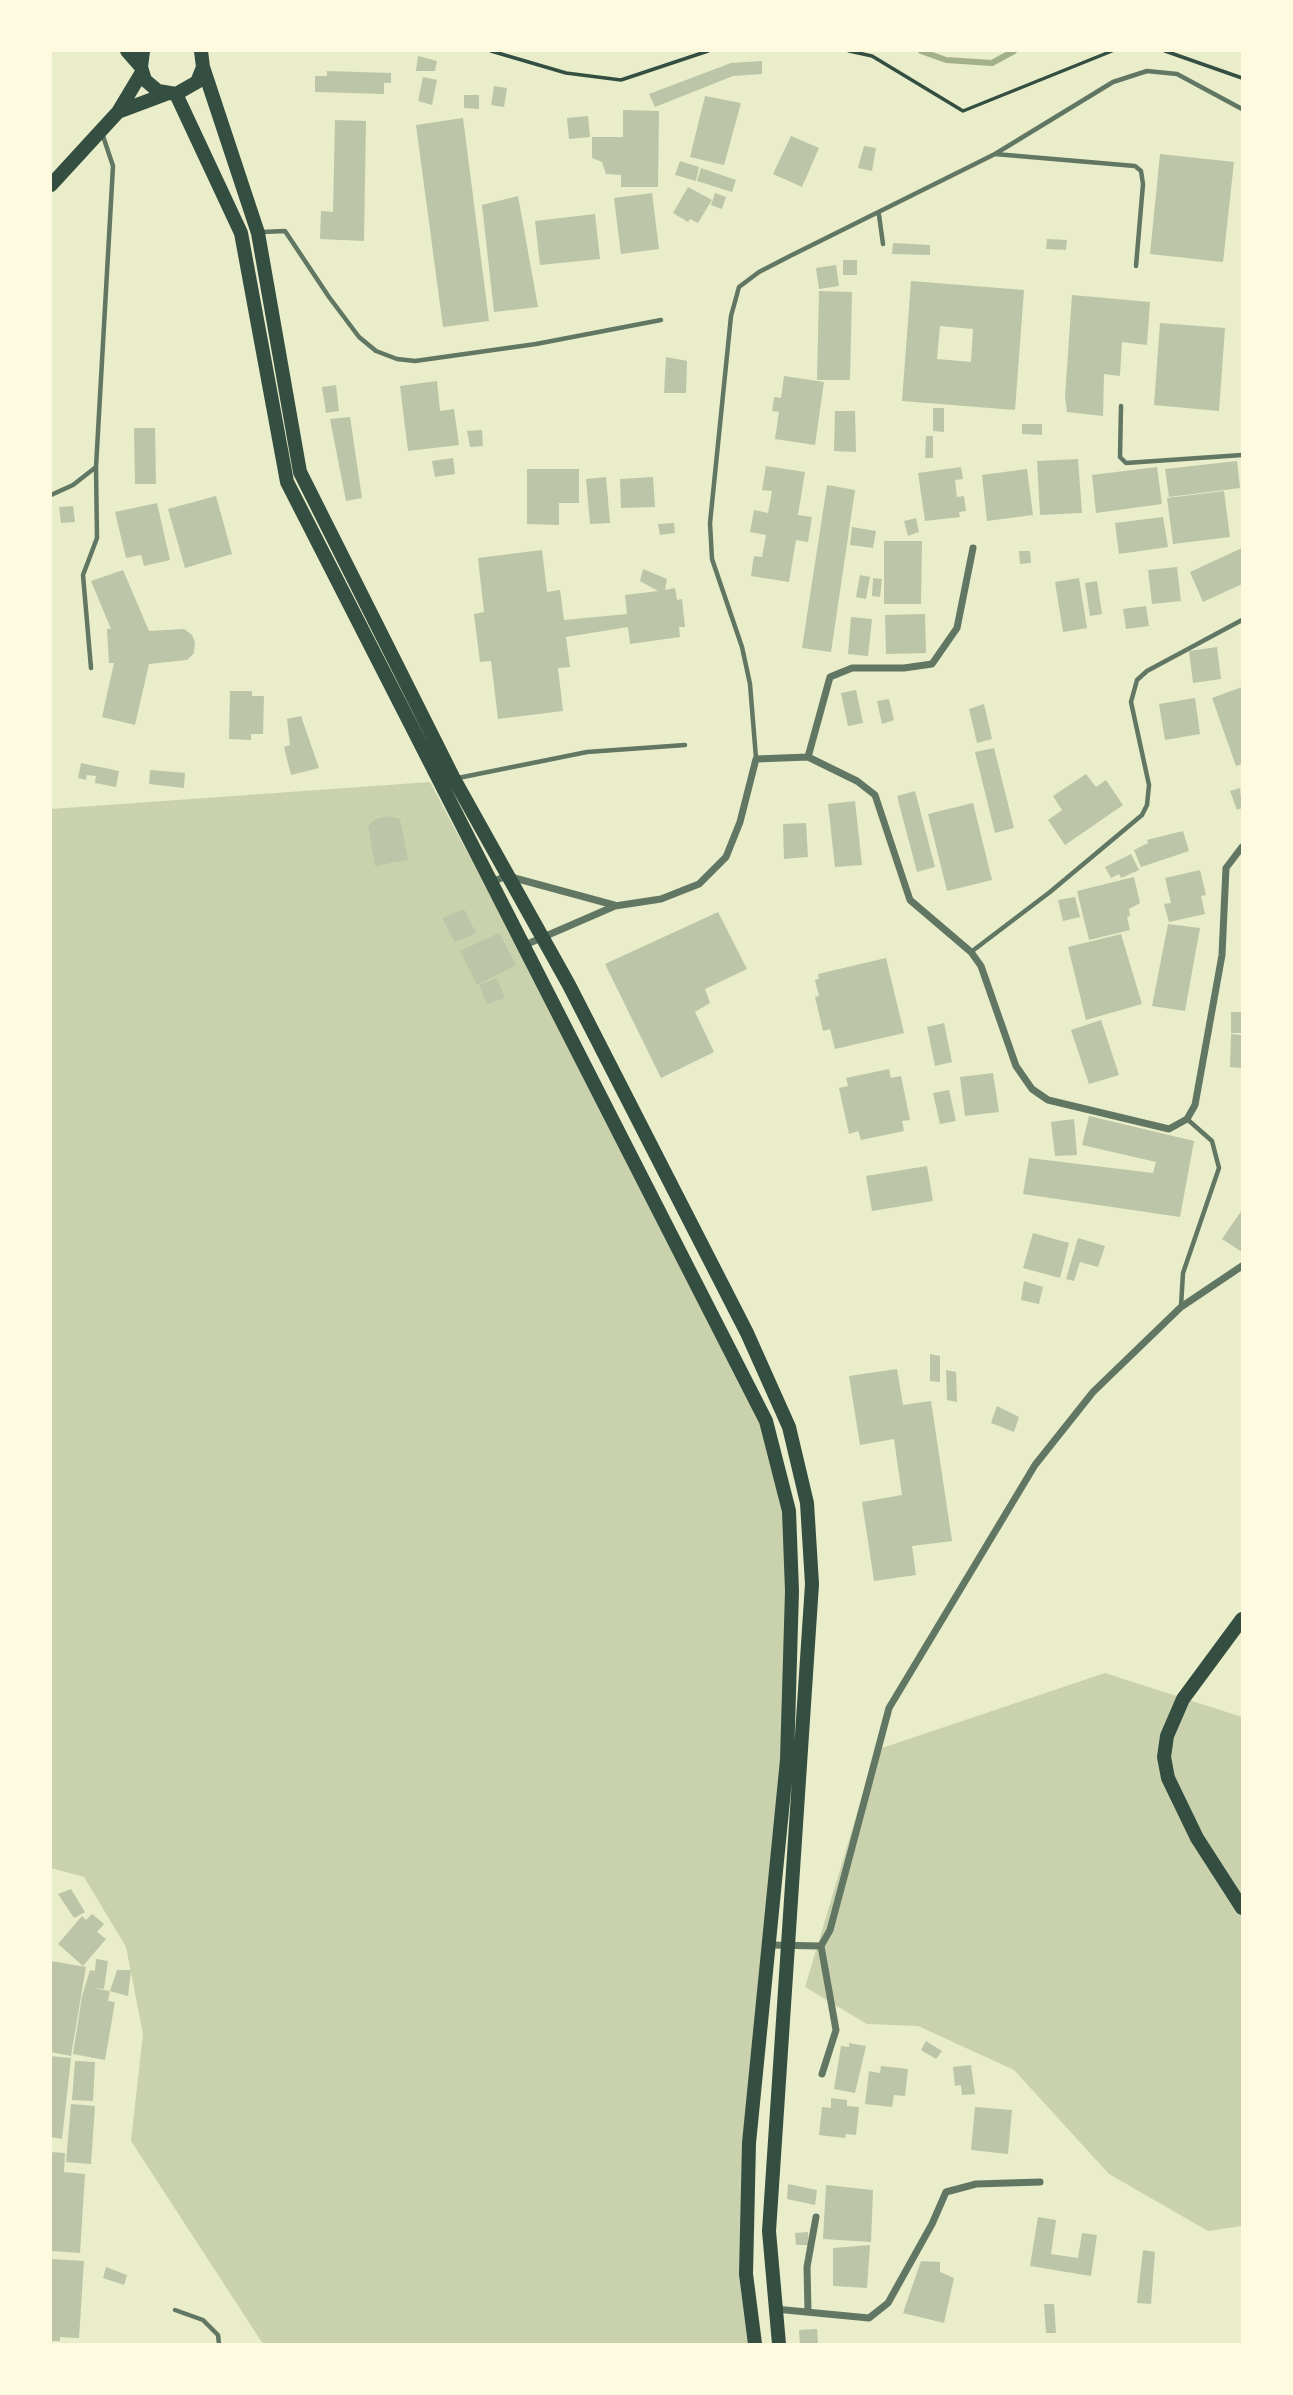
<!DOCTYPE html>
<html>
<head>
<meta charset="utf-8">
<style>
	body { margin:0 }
	#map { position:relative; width:1293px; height:2395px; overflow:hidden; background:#e9edc9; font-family:Overpass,sans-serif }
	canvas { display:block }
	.frame { position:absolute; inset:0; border:52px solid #fefae0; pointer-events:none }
</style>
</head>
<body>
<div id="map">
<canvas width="1293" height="2395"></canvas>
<div class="frame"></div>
</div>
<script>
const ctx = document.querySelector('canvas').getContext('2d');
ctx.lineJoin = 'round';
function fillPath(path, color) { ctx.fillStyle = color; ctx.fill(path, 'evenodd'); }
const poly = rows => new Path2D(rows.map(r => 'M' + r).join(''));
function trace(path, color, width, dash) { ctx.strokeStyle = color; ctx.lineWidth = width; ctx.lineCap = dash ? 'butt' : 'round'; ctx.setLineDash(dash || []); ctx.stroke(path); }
const green = poly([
	[430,782,759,1402,793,1533,787,1760,749,2143,755,2344,263,2344,131,2141,143,2034,126,1947,84,1877,51,1868,51,809],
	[1105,1673,1242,1717,1242,2226,1208,2231,1109,2174,1014,2070,918,2026,867,2024,805,1987,876,1750]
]);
const stream = poly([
	[921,51,946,60,992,63,1014,51]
]);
const building = poly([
	[418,56,437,61,435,71,416,71],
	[762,61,762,74,733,76,655,107,649,94,731,63],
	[327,71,391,73,391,83,384,83,384,94,315,92,315,76,327,76],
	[423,77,437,80,432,105,418,101],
	[494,86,507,88,504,107,491,105],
	[464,95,479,95,479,109,464,108],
	[705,96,741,103,724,165,690,157],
	[623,110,659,111,658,187,621,187,621,175,606,174,602,162,592,158,592,137,623,137],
	[588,116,590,137,569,139,567,118],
	[463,118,489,321,443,327,416,125],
	[335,120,366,121,364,241,320,239,321,211,333,212],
	[791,136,819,148,802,187,773,174],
	[864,146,876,148,872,171,858,168],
	[1160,154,1234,162,1223,262,1150,254],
	[680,161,699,167,696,181,675,175],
	[701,168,736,180,732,192,697,181],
	[688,187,712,200,698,223,690,219,688,222,673,213],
	[652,193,659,249,621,254,614,198],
	[715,193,726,197,722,209,711,205],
	[518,196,538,307,494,312,482,205],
	[595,214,600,259,540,265,535,221],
	[1047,239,1067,240,1066,250,1046,249],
	[893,243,930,245,930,255,892,254],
	[843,260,857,260,857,275,843,275],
	[836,265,839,286,819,289,816,268],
	[911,281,1024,290,1015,410,902,401],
	[940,326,973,329,971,362,937,359],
	[819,291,852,292,850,380,817,380],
	[1072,295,1150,302,1147,345,1122,342,1120,376,1104,374,1103,416,1067,412,1065,397],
	[1160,323,1225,328,1219,411,1154,405],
	[666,357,687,361,686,393,664,393],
	[784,376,824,382,815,445,775,439,779,412,772,411,774,397,781,398],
	[437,381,440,411,454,409,459,445,408,451,400,386],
	[336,385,339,411,326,413,322,387],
	[933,408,944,408,944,432,933,431],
	[835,411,855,411,856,452,834,451],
	[350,417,362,498,346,501,330,419],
	[1022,424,1042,424,1042,435,1022,434],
	[134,428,155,428,156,484,135,484],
	[482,430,483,446,470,447,467,431],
	[926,436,933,436,933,458,925,458],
	[453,458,455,474,435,477,432,461],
	[1078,459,1082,513,1040,515,1037,461],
	[1237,461,1240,488,1169,497,1165,469],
	[766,466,805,472,798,515,812,517,808,542,796,540,789,582,751,576,754,556,762,557,766,535,750,532,754,510,768,513,772,491,762,490],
	[961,467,963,479,955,480,957,497,964,496,966,511,959,512,960,517,925,521,918,473],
	[1157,467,1162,504,1096,513,1092,475],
	[527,469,579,469,579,503,559,503,559,525,527,524],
	[1027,469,1033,515,987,521,982,475],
	[606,477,610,523,590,524,586,479],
	[653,477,655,507,621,508,620,479],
	[827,485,855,490,831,652,802,648],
	[1224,491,1230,537,1173,544,1167,498],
	[216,496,232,554,185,568,168,509],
	[157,503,170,560,144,566,141,555,126,558,115,512],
	[73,506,75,522,61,523,59,507],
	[1163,517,1168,547,1119,554,1115,523],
	[916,518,919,532,908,536,904,521],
	[674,523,675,533,660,535,658,524],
	[852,527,876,531,873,548,850,545],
	[884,541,922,541,921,604,884,604],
	[1242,548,1242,584,1203,602,1190,572],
	[542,550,547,592,560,590,564,620,627,614,625,595,658,591,640,581,643,569,667,579,665,590,675,588,677,600,682,599,685,627,679,627,680,637,630,644,628,627,566,637,570,667,558,668,563,711,498,719,491,661,480,662,474,614,484,612,478,558],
	[1019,551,1030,551,1031,563,1020,564],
	[1177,567,1181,601,1152,604,1148,570],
	[123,570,149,631,184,629,192,635,195,642,194,653,187,660,149,664,135,725,102,717,114,663,109,663,107,629,111,629,91,581],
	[860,575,870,577,866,599,856,597],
	[873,578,882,579,880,597,872,596],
	[1079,578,1087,628,1063,632,1055,582],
	[1097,581,1102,614,1090,616,1085,583],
	[1146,606,1149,626,1126,629,1123,609],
	[925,614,926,653,886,654,885,615],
	[851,617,872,619,868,656,848,654],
	[1217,647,1221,679,1193,683,1189,651],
	[1242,687,1242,764,1236,766,1212,698],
	[856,690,863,723,848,726,841,693],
	[230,691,252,691,252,696,264,696,263,734,251,734,251,740,229,739],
	[1195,698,1200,734,1165,740,1159,704],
	[889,699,894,720,882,724,877,701],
	[984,704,992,739,977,743,969,709],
	[301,716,319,768,291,775,284,747,290,745,287,719],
	[994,748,1014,828,995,833,975,752],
	[81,763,119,771,116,787,95,783,96,776,87,775,86,780,78,778],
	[150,770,185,773,184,788,149,784],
	[1086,774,1096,787,1106,780,1123,805,1065,845,1048,820,1062,810,1053,796],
	[1240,788,1242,808,1237,810,1230,791],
	[915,791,935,867,917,872,897,796],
	[855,801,862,865,835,867,828,804],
	[973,803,992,880,947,891,928,814],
	[387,816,400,819,408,860,375,866,368,826,376,819],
	[806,823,808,857,784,859,783,824],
	[1183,831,1189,851,1141,867,1134,850,1148,843,1147,840],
	[1131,854,1139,870,1121,878,1119,874,1111,878,1105,867],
	[1200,870,1206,895,1201,896,1205,914,1169,922,1164,904,1171,903,1165,878],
	[1134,877,1140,903,1129,909,1130,916,1127,917,1130,930,1089,940,1077,891],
	[1075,897,1080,917,1063,921,1058,900],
	[464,909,476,933,455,942,442,918],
	[718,912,747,969,705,989,710,1003,695,1012,714,1052,661,1078,605,964],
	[1168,924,1200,928,1185,1011,1152,1006],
	[499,933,516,965,477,985,460,951],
	[1121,934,1142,1004,1086,1020,1068,947],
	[886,958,904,1033,835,1049,830,1029,823,1031,815,997,819,996,815,980,819,979,818,974],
	[497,978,505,998,487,1004,479,985],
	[1231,1012,1242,1012,1242,1033,1231,1033],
	[1101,1020,1119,1075,1089,1084,1071,1030],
	[944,1023,952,1062,935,1066,927,1027],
	[1231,1034,1242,1035,1242,1068,1230,1067],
	[889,1069,891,1078,901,1076,910,1120,902,1121,904,1131,861,1140,858,1131,849,1134,839,1088,848,1086,846,1078],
	[993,1073,999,1112,965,1116,960,1077],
	[949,1090,956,1121,940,1124,933,1093],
	[1089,1116,1194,1141,1180,1217,1023,1194,1029,1158,1153,1173,1156,1162,1082,1145],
	[1074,1119,1077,1155,1055,1156,1051,1122],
	[927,1166,933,1201,872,1211,866,1176],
	[1242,1210,1242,1252,1222,1239],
	[1033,1233,1069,1243,1060,1278,1023,1268],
	[1078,1238,1105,1246,1098,1267,1080,1262,1074,1281,1066,1279],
	[1024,1281,1043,1287,1039,1304,1021,1300],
	[930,1354,940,1356,940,1382,930,1381],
	[897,1369,903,1405,931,1401,952,1541,912,1546,916,1575,874,1581,862,1502,902,1495,894,1439,860,1445,849,1376],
	[946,1370,956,1372,957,1402,947,1400],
	[997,1406,1019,1417,1014,1432,991,1423],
	[71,1889,85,1912,74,1918,58,1894],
	[92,1914,104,1924,97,1932,106,1939,83,1966,58,1944,82,1916,86,1920],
	[96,1959,108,1961,104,1989,92,1988,110,1991,117,1970,131,1970,128,1996,110,1991,108,2001,115,2002,105,2060,73,2054,82,1996,90,1970,95,1971],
	[51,1961,86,1967,71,2056,51,2052],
	[926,2041,942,2051,936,2059,921,2050],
	[849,2043,866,2046,855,2093,834,2089,841,2046,849,2047],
	[51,2056,71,2058,62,2139,51,2137],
	[75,2061,95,2062,93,2101,72,2100],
	[971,2065,975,2094,962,2095,961,2085,955,2086,953,2067],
	[881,2066,908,2069,905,2096,894,2095,892,2107,865,2104,869,2071,880,2073],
	[831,2098,847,2100,847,2106,859,2107,856,2135,846,2134,845,2138,819,2135,822,2107,831,2108],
	[71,2104,95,2106,91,2164,66,2162],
	[975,2107,1012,2110,1008,2154,971,2150],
	[51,2152,65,2153,64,2172,85,2174,80,2253,51,2251],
	[788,2184,817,2190,815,2205,787,2199],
	[826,2185,873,2190,871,2242,823,2239],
	[1038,2217,1056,2220,1051,2254,1078,2258,1082,2233,1097,2235,1091,2276,1030,2266],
	[808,2232,809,2245,796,2245,795,2233],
	[870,2245,867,2288,833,2286,833,2248],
	[1143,2250,1155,2252,1151,2304,1137,2303],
	[51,2259,84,2261,79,2338,60,2337,60,2341,51,2341],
	[921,2261,940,2262,940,2272,954,2278,944,2323,903,2313],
	[106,2267,127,2275,124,2285,103,2278],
	[1044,2304,1054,2304,1056,2333,1046,2333],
	[817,2329,818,2344,800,2344,799,2330]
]);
const path = poly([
	[491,51,566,73,621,80,708,51],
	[849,51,872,56,963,111,1112,51],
	[1165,51,1242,78]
]);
const service = poly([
	[995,154,1135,166,1141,171,1143,184,1136,266],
	[879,215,883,244],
	[262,232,285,231,329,297,359,337,376,351,397,359,415,361,536,344,661,320],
	[1121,406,1120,457,1126,463,1242,455],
	[51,495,73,485,96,467,113,166,102,133],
	[91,668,83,575,97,538,96,468],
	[756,758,750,684,742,647,712,559,710,523,731,316,739,287,759,272,790,256,995,154,1113,82,1147,71,1177,74,1242,109],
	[458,778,587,752,685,745],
	[971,952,1050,892,1142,815,1147,805,1149,785,1131,702,1137,680,1147,671,1242,620],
	[1181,1306,1183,1273,1219,1168,1212,1141,1187,1119],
	[175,2310,203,2320,218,2335,219,2344]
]);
const minor = poly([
	[808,757,830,677,852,668,904,668,932,664,957,628,973,548],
	[491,882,507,876,614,905],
	[525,945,615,906,661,899,699,884,726,857,740,822,756,759,808,757,857,781,875,795,910,900,971,952,981,966,1016,1066,1032,1089,1048,1100,1169,1129,1187,1119,1195,1105,1222,955,1226,868,1242,847],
	[769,1945,821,1946,830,1930,889,1708,1035,1465,1093,1392,1181,1307,1242,1266],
	[821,1946,836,2030,822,2074],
	[775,2309,869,2318,888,2303,932,2224,946,2192,976,2184,1040,2182],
	[808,2312,807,2267,816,2217]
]);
const secondary = poly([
	[127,51,141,67],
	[143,51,141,67,145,80,158,91,176,94,197,82,203,67,201,51],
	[203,67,258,233,300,472,454,779,569,985,747,1333,789,1427,807,1503,812,1584,769,2231,779,2344],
	[176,94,241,233,287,482,766,1421,789,1511,792,1591,787,1760,749,2143,746,2274,755,2344],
	[118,112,166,94],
	[51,185,118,112,142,72],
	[1242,1619,1183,1699,1167,1736,1164,1757,1168,1778,1197,1838,1242,1908]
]);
fillPath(green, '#cad2ad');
trace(stream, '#a3b18a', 6);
fillPath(building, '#bcc5a7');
trace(path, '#344e41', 3.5);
trace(service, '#617663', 4.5);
trace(minor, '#617663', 7);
trace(secondary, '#344e41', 14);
</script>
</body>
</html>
